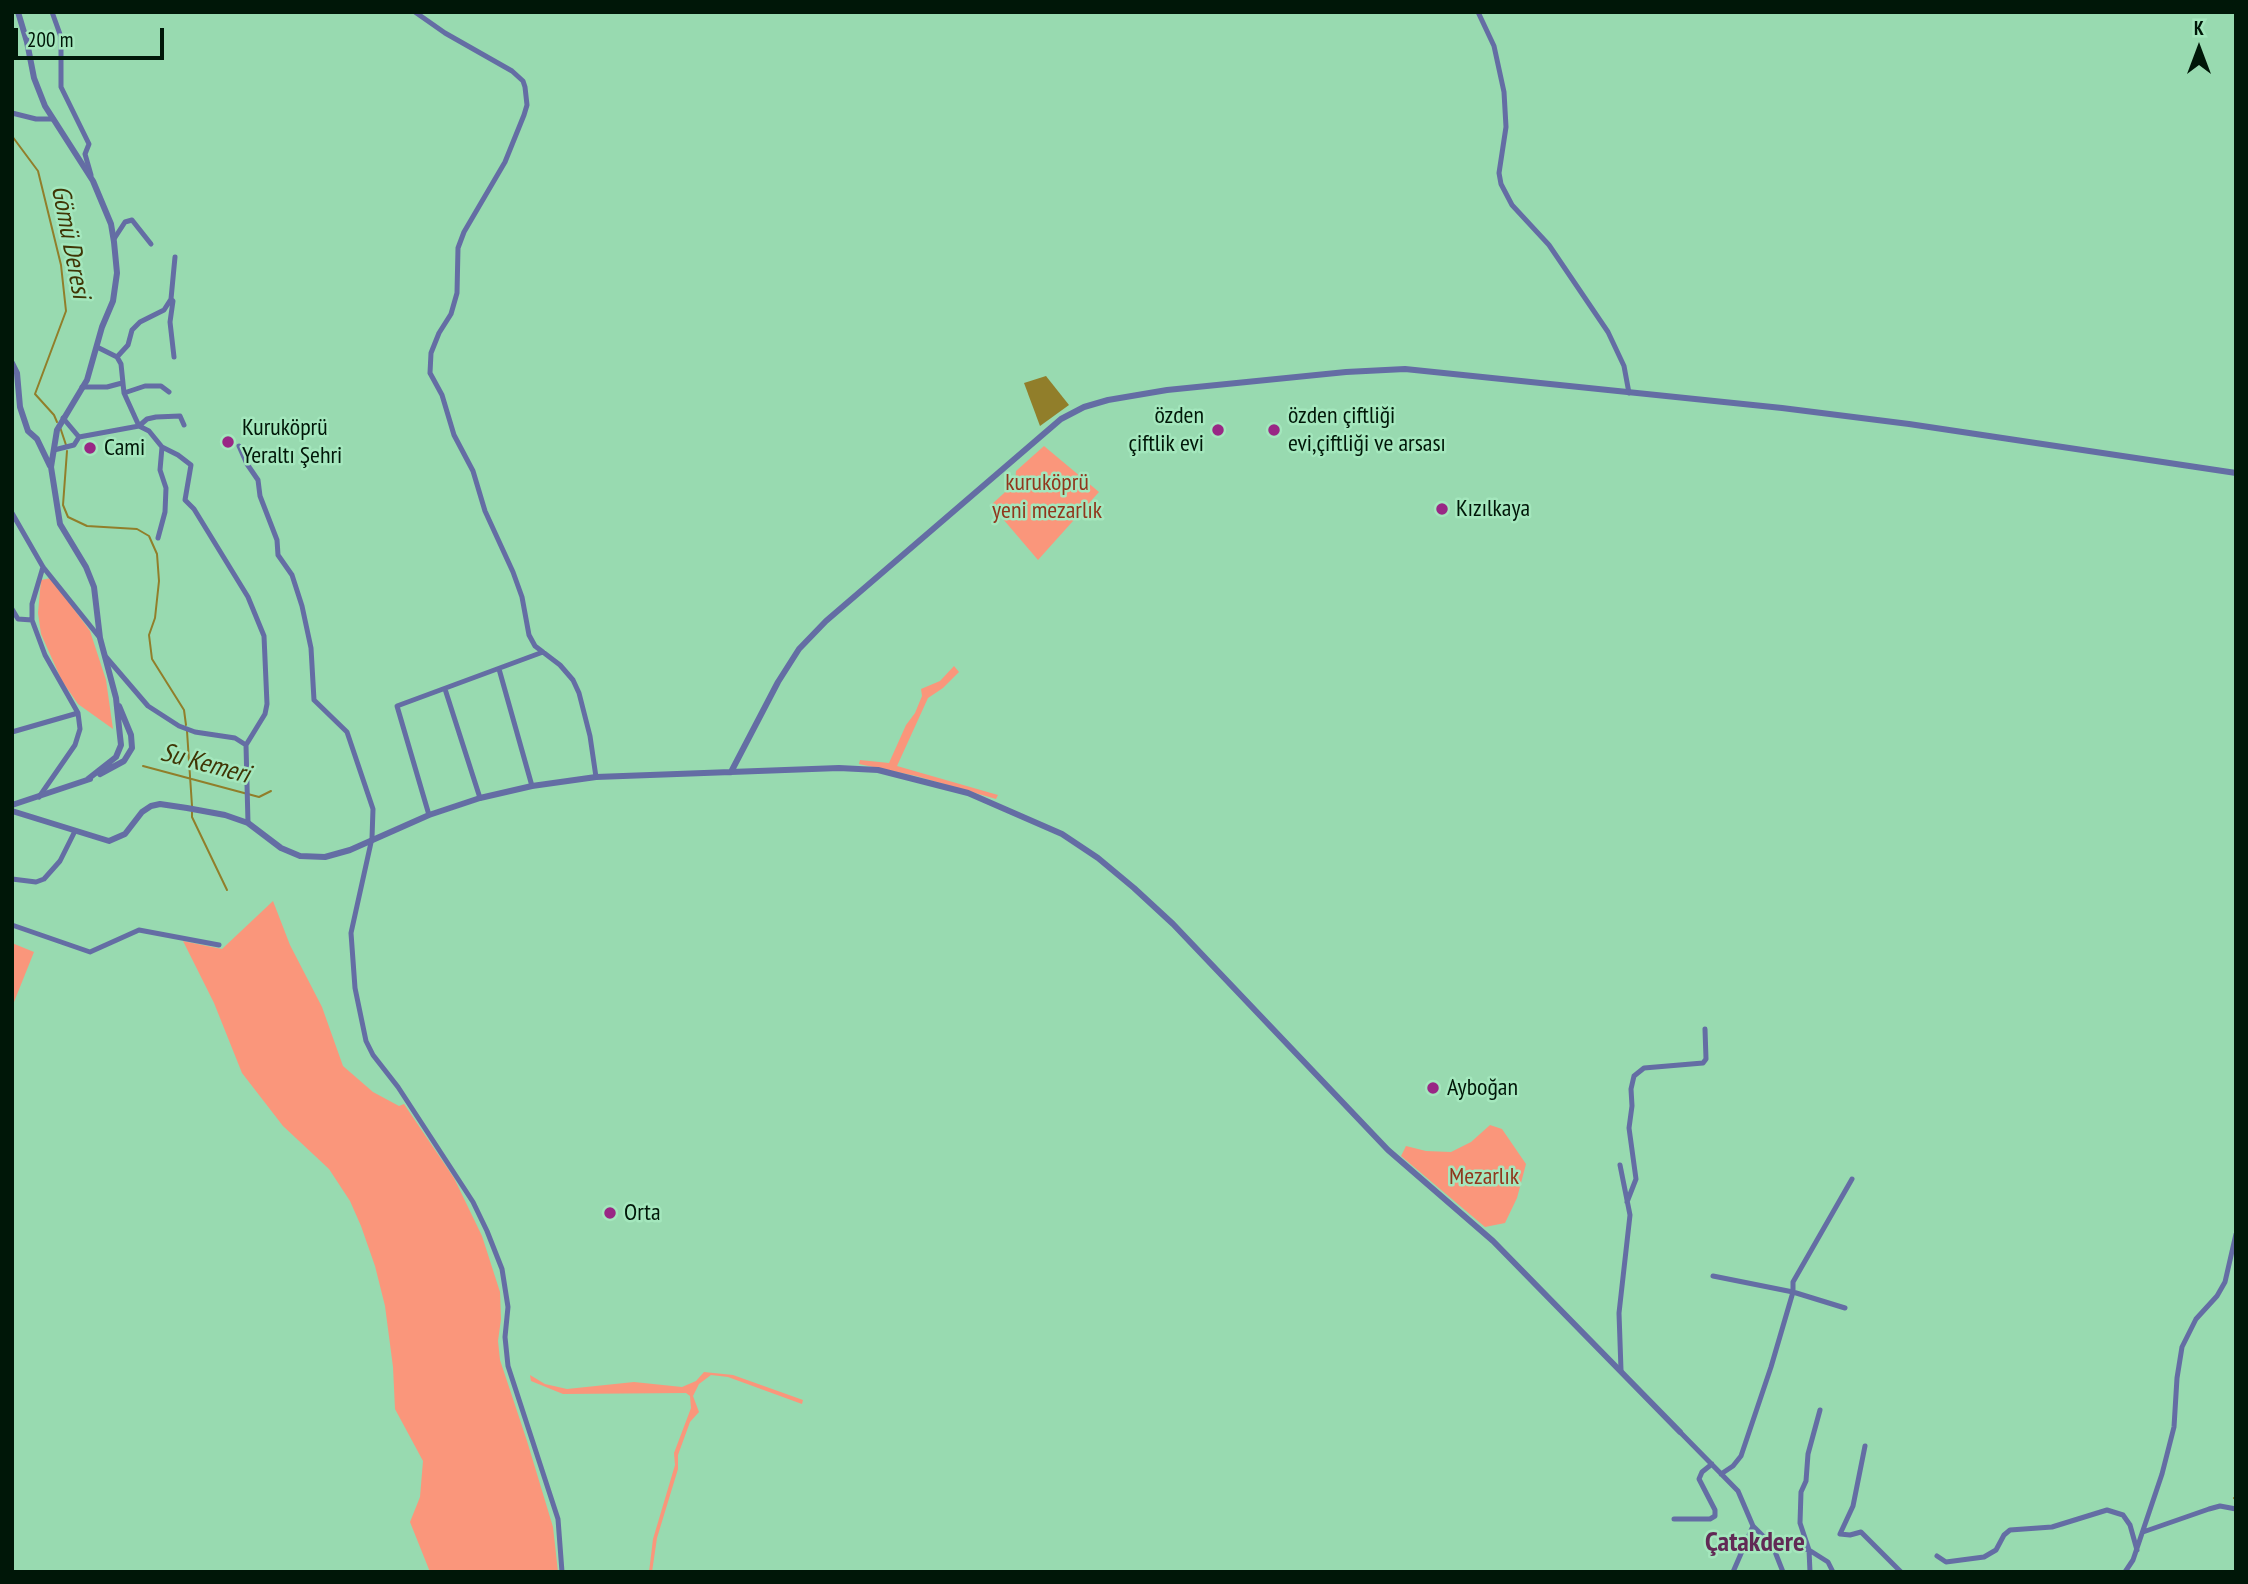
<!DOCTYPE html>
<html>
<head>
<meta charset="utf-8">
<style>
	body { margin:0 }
	#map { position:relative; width:2248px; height:1584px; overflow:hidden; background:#98dab0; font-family:"PT Sans Narrow",sans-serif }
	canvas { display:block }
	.frame { position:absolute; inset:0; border:14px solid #001708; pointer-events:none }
	.north { position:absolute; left:2164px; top:14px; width:70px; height:70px; -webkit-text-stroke:5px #a4e7bd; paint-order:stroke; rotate:0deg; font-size:19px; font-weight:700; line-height:28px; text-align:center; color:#001708 }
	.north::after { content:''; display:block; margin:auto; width:24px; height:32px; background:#001708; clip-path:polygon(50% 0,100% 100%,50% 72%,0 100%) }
	.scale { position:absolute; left:14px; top:28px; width:150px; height:32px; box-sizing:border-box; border:4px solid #001708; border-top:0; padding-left:9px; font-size:21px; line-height:24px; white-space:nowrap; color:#001708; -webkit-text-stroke:5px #a4e7bd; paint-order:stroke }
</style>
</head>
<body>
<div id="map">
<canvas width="2248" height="1584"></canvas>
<div class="frame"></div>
<div class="north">K</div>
<div class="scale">200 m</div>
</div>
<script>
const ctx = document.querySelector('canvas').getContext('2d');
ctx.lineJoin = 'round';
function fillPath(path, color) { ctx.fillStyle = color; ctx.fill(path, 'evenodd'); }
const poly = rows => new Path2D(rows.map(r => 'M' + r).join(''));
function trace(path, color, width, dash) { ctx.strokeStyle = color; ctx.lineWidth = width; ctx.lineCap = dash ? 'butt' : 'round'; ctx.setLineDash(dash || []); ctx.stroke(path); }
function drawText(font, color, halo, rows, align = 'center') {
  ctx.font = font + ' "PT Sans Narrow",sans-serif'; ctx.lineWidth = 5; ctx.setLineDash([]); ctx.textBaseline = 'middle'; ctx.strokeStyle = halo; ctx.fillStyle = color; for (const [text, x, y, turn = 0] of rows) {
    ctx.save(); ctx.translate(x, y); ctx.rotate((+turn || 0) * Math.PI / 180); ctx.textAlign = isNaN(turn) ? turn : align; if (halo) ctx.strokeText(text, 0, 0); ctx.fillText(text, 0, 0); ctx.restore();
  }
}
const green = poly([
	[1044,446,1099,492,1038,560,991,505,1015,483,1016,471],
	[51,578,90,631,106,680,113,729,78,704,62,681,41,634,38,613,41,580],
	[954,666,959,672,943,688,928,698,897,766,998,795,996,799,916,776,859,764,860,760,889,763,906,725,915,713,922,696,921,689,940,681],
	[273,901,290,945,322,1007,343,1066,373,1092,399,1106,404,1104,454,1178,482,1236,500,1292,501,1319,498,1341,500,1360,527,1441,553,1527,558,1572,430,1572,410,1522,420,1497,423,1461,395,1409,393,1367,385,1306,375,1266,361,1226,350,1201,329,1169,283,1126,242,1073,214,1003,183,941,222,949],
	[12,943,34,952,12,1007],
	[1490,1125,1502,1129,1526,1164,1517,1198,1505,1223,1485,1227,1401,1156,1406,1146,1426,1151,1451,1152,1471,1142],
	[704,1372,733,1375,803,1400,802,1404,728,1377,711,1375,699,1384,693,1396,699,1412,690,1422,678,1455,678,1469,657,1538,652,1572,649,1572,653,1539,675,1465,674,1453,691,1408,690,1396,686,1393,563,1394,531,1381,530,1375,545,1384,567,1389,634,1382,682,1387,696,1381]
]);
const water = poly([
	[1046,376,1069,405,1040,426,1024,383]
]);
const stream = poly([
	[12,136,38,171,61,265,66,311,35,394,54,415,57,422],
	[60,427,66,445],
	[67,451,63,505,68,517,87,526,137,529,149,536,157,554,159,581,155,618,149,635,152,659,184,710,186,725],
	[187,731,192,806],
	[143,766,259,797,271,791],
	[192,811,192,817,227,890],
	[2234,1498,2236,1499]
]);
const minor = poly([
	[52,12,61,37,61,87,89,144,85,154,91,175],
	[415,12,445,33,512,71,523,81,525,87,527,105,524,115,505,162,464,232,458,248,457,293,451,314,439,333,431,353,430,373,442,395,454,435,473,471,485,511,513,572,522,597,529,635,535,646,560,665,573,680,579,693,590,736,596,777],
	[1478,12,1494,46,1504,92,1506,127,1499,173,1501,184,1512,205,1549,245,1608,332,1624,366,1629,393],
	[12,113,36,119,53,119],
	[114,239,125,222,132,220,151,244],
	[171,299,175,257],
	[97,347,117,357,121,364,124,393,139,426,147,419,156,417,180,416,184,425],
	[117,357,128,345,132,330,140,322,164,310,171,299,173,301,170,322,174,357],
	[82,387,107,387,122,383],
	[124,393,145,386,161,386,169,392],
	[63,418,79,437],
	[239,446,247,464,258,480,260,496,277,540,278,555,292,575,302,606,311,648,314,700,347,732,373,809,372,838,351,933,355,988,366,1041,373,1055,398,1087,473,1202,487,1231,502,1269,508,1307,505,1337,508,1366,558,1519,562,1572],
	[54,450,74,445,79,437,139,426,149,431,162,447,178,455,191,465,185,500,194,509,248,597,264,636,267,704,265,714,246,745],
	[12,513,43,567,100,638],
	[158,538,165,512,166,488,160,470,162,447],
	[12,609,18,619,32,620],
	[106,657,148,706,179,726,195,732,235,738,246,745,248,823],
	[499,669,532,786],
	[445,689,480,798],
	[12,732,78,713],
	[39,797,75,745,80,729,78,713,45,655,32,620,32,604,43,567],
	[429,815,397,706,543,652],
	[12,879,36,882,44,879,60,861,75,831],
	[12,925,90,952,139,930,219,945],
	[1620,1165,1630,1215,1619,1313,1621,1370],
	[1627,1202,1636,1179,1629,1128,1632,1106,1631,1089,1634,1076,1644,1068,1703,1063,1706,1059,1705,1029],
	[1713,1276,1793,1292,1845,1308],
	[1680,1432,1738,1491,1753,1526,1764,1537,1809,1550,1828,1562,1833,1572],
	[1865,1446,1853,1506,1840,1534,1850,1535,1861,1532,1901,1572],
	[1721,1474,1733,1466,1741,1456,1771,1367,1793,1292,1793,1282,1852,1179],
	[1674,1519,1710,1519,1715,1516,1715,1510,1699,1479,1702,1472,1712,1464],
	[2143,1532,2209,1509,2220,1506,2236,1509],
	[1770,1539,1783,1572],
	[1937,1556,1946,1562,1984,1557,1996,1550,2004,1535,2010,1530,2052,1527,2107,1510,2123,1515,2130,1525,2137,1550],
	[1733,1572,1753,1526],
	[1810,1572,1809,1550,1800,1523,1801,1492,1806,1481,1808,1454,1820,1410],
	[2125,1572,2133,1560,2162,1474,2174,1427,2177,1378,2182,1347,2196,1319,2217,1296,2225,1282,2236,1234]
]);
const tertiary = poly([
	[18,12,27,42,34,78,45,106,93,181,111,224,114,242,117,273,113,301,102,327,87,380,57,430,51,467,60,524,86,567,94,587,100,638,116,698,119,727,121,745,116,757,88,779],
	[12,363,17,373,20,407,28,431,37,439,50,466],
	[731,772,778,682,799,649,826,621,1061,419,1084,407,1108,400,1167,390,1346,372,1405,369,1782,408,1909,424,2236,473],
	[100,774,124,761,132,748,131,735,119,706],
	[12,805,90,779],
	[12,811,109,841,125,834,142,812,151,806,160,804,187,808,225,815,248,823,281,848,300,856,325,857,350,850,429,815,480,798,532,786,596,777,839,768,878,770,968,793,1062,834,1098,858,1134,888,1173,924,1388,1150,1493,1241,1680,1432]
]);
const markers = [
	[1218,430,7,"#992785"],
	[1274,430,7,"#992785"],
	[228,442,7,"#992785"],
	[90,448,7,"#992785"],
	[1442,509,7,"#992785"],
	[1433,1088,7,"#992785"],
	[610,1213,7,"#992785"]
];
const poiNames = [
	["özden",1204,416,"right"],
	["çiftlik evi",1204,444,"right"],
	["özden çiftliği",1288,416],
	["evi,çiftliği ve arsası",1288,444],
	["Kuruköprü",242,428],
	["Yeraltı Şehri",242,456],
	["Cami",104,448],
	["Kızılkaya",1456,509],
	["Ayboğan",1447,1088],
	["Orta",624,1213]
];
const parkNames = [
	["kuruköprü",1047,483],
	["yeni mezarlık",1047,511],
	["Mezarlık",1484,1177]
];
const waterNames = [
	["Gömü Deresi",70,242,79],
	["Su Kemeri",205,764,15]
];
const quarterNames = [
	["Çatakdere",1755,1543]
];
fillPath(green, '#fa967b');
fillPath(water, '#917e2a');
trace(stream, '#917e2a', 2);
trace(minor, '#646da4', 5);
trace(tertiary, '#646da4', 6);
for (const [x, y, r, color] of markers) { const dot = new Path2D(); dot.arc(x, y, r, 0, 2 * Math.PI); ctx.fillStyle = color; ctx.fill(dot); trace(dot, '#a4e7bd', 2.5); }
drawText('24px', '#001708', '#a4e7bd', poiNames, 'left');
drawText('24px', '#90361c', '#a4e7bd', parkNames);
drawText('italic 26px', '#3f3505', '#a4e7bd', waterNames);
drawText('bold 28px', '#612955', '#a4e7bd', quarterNames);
</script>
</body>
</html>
